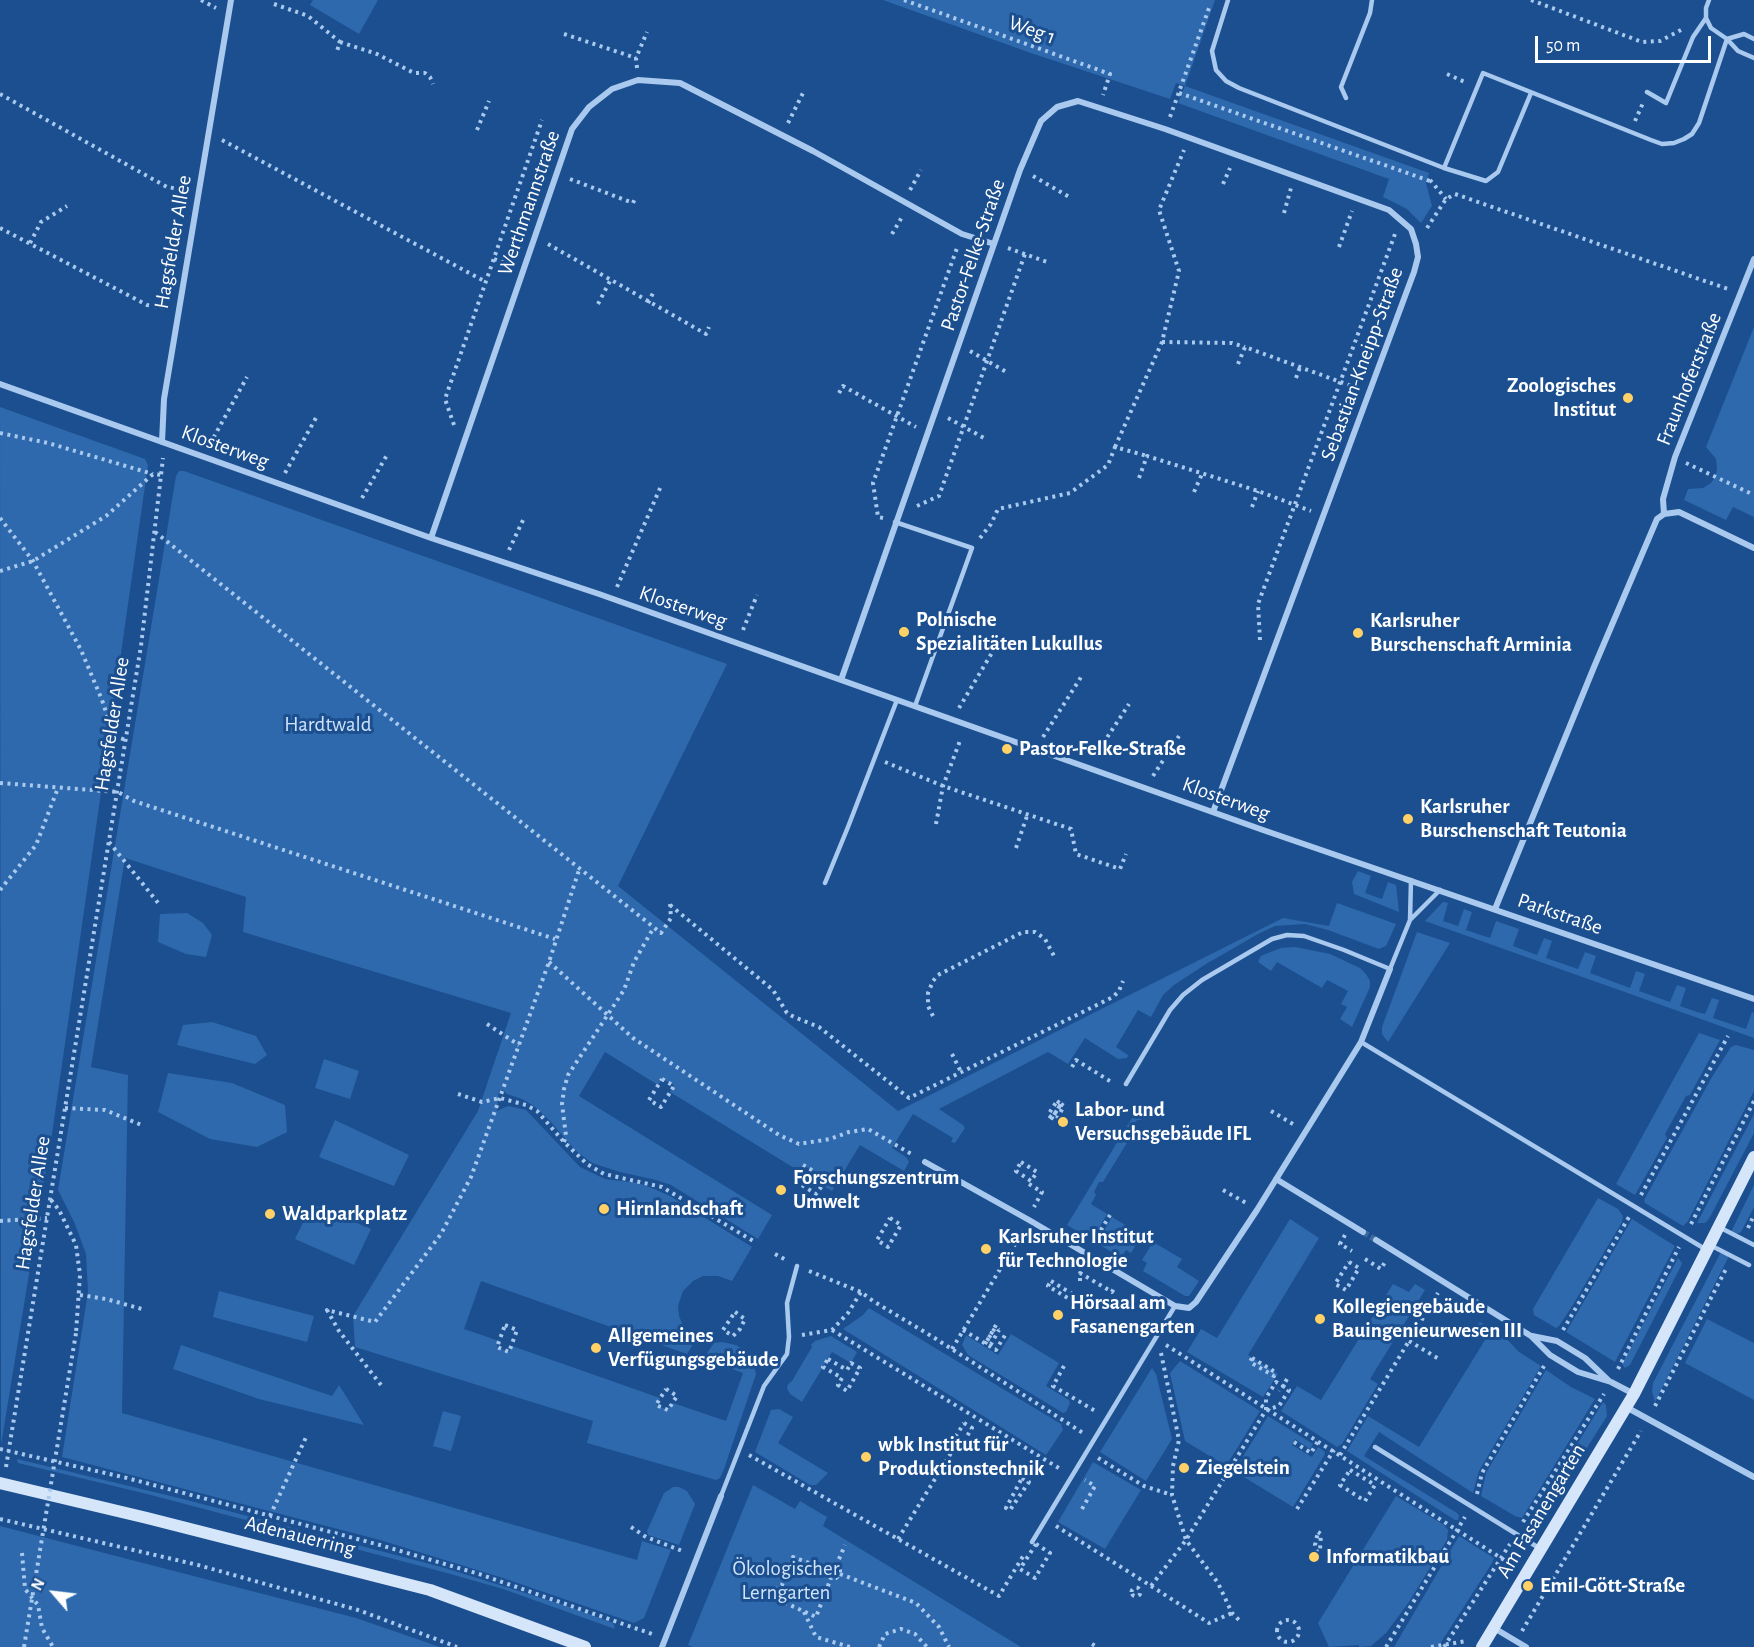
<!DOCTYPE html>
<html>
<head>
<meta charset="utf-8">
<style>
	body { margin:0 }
	#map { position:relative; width:1754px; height:1647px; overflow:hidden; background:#1b4f8f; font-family:"Alegreya Sans",sans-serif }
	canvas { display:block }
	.north { position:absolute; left:24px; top:1563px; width:60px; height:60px; -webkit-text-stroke:4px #1b4f8f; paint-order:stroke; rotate:298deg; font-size:16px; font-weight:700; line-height:24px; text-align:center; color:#fff }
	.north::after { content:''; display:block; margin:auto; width:21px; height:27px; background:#fff; clip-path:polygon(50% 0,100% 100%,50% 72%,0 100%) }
	.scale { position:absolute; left:1535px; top:36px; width:176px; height:27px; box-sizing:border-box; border:3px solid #fff; border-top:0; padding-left:8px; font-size:18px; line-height:21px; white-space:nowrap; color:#fff; -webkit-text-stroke:4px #1b4f8f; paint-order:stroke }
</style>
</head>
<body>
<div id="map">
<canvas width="1754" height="1647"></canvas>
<div class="north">N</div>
<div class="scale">50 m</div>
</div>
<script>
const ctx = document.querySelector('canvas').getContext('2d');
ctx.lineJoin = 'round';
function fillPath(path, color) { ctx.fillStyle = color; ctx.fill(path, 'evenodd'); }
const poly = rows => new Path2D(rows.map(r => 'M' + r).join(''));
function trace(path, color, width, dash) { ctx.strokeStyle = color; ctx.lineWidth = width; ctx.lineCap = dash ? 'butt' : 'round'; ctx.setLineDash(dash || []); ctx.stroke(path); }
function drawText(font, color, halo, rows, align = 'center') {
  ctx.font = font + ' "Alegreya Sans",sans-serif'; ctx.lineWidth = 6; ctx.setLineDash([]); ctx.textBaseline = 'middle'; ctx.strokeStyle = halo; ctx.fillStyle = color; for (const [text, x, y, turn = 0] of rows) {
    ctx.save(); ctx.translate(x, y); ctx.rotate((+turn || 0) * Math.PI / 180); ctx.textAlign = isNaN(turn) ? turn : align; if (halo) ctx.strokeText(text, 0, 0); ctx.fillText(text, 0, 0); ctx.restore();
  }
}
const green = poly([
	[313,0,378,0,359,34,310,5],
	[883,0,1215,0,1185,86,1429,173,1426,183,1432,206,1421,223,1407,209,1383,197,1389,179,1178,103,1185,86,1176,83,1170,99,1028,52],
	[1754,327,1754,517,1733,507,1726,520,1684,500,1688,489,1703,488,1711,483,1715,477,1717,470,1716,459,1706,447],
	[0,407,145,459,148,465,52,1134,1,1445],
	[179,471,184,471,727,664,618,886,898,1111,1283,918,1329,926,1337,903,1396,924,1386,946,1379,949,1328,930,1305,924,1275,926,1258,934,1206,964,1174,985,1163,995,1151,1017,1138,1010,1116,1047,1128,1055,1127,1058,1118,1059,1085,1038,1068,1064,1048,1052,939,1109,963,1125,965,1128,955,1143,951,1142,953,1138,913,1114,892,1148,906,1157,909,1162,904,1171,860,1145,832,1191,822,1185,826,1179,803,1165,799,1171,670,1092,674,1085,662,1079,658,1085,605,1052,579,1096,772,1215,758,1239,671,1185,656,1180,620,1172,592,1163,575,1150,550,1121,534,1106,522,1099,507,1094,503,1090,499,1090,497,1111,508,1106,526,1110,580,1167,605,1179,638,1183,652,1188,670,1196,752,1247,732,1281,718,1276,703,1276,693,1281,683,1291,678,1306,679,1316,685,1330,696,1340,687,1354,481,1281,464,1329,499,1341,497,1347,509,1352,512,1346,660,1398,657,1405,667,1410,673,1403,726,1421,743,1373,703,1359,714,1343,722,1342,736,1345,745,1351,752,1359,756,1374,724,1469,720,1478,716,1480,587,1443,593,1421,355,1347,353,1316,478,1111,511,1013,243,932,246,897,125,858,91,1067,128,1075,122,1413,637,1560,642,1541,671,1550,644,1618,634,1623,503,1578,380,1540,62,1457,88,1292,86,1254,75,1224,58,1190,176,476],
	[1358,871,1371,876,1365,893,1382,899,1388,882,1396,885,1399,912,1354,894,1352,882],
	[1443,902,1448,903,1443,921,1458,926,1464,909,1472,912,1466,930,1490,938,1496,921,1519,929,1513,946,1537,955,1544,938,1552,941,1546,958,1578,969,1585,952,1596,956,1590,973,1630,988,1636,971,1645,974,1639,991,1670,1002,1677,985,1686,988,1680,1006,1697,1012,1705,1014,1712,998,1719,1000,1713,1018,1746,1029,1752,1012,1754,1013,1754,1038,1425,921],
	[187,913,203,923,212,935,206,957,186,954,158,942,160,914],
	[1417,932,1450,943,1388,1042,1382,1034,1382,1027],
	[1295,947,1330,954,1360,968,1366,974,1370,981,1370,987,1352,1027,1340,1019,1347,1007,1341,1004,1348,991,1327,980,1322,988,1277,962,1271,971,1258,962,1261,956,1268,953,1281,948],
	[212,1022,256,1036,267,1055,255,1064,177,1045,183,1025],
	[1699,1033,1720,1040,1690,1095,1686,1096,1665,1134,1667,1138,1635,1195,1616,1184],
	[1736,1045,1754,1050,1754,1091,1688,1221,1683,1226,1645,1203,1644,1200,1712,1077,1731,1047],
	[324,1059,359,1071,350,1099,315,1088],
	[168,1073,232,1083,285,1105,287,1132,257,1147,210,1139,158,1112],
	[1138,1108,1145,1113,1141,1120,1137,1120,1131,1129,1133,1133,1103,1182,1099,1182,1094,1192,1096,1195,1091,1204,1107,1214,1092,1240,1067,1225],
	[1754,1114,1754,1133,1709,1219,1705,1223,1697,1223],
	[335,1120,409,1155,394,1186,319,1157],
	[1754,1185,1754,1207,1741,1232,1736,1234,1731,1232],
	[1598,1198,1618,1209,1623,1216,1622,1222,1571,1308,1559,1326,1556,1328,1534,1315,1533,1309],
	[312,1204,371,1229,354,1265,295,1239],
	[1112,1217,1142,1235,1131,1253,1126,1250,1121,1258,1097,1243],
	[1290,1219,1319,1238,1248,1355,1278,1374,1263,1397,1187,1352,1201,1329,1217,1338],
	[1632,1219,1675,1246,1615,1362,1566,1332],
	[1153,1242,1182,1259,1177,1267,1199,1281,1189,1296,1185,1296,1143,1271,1147,1263,1142,1260],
	[1721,1252,1729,1256,1655,1402,1652,1392,1653,1383],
	[1678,1258,1682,1263,1681,1266,1630,1365,1625,1368,1622,1364],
	[1393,1284,1409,1292,1415,1284,1425,1290,1370,1379,1378,1384,1342,1444,1337,1447,1281,1411,1297,1386,1321,1400],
	[219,1291,314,1316,307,1342,213,1317],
	[869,1308,1061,1424,1063,1430,1048,1452,1046,1455,843,1329,863,1315],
	[1707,1319,1754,1343,1754,1400,1685,1363],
	[1480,1322,1501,1333,1519,1352,1541,1366,1479,1471,1473,1493,1379,1432,1364,1456,1457,1513,1459,1516,1458,1520,1455,1520,1347,1451,1368,1416,1419,1447,1485,1340,1472,1331],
	[1011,1334,1059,1363,1046,1386,1069,1400,1070,1403,1066,1412,1063,1413,968,1355,962,1345,966,1335,998,1355],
	[831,1336,857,1352,851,1363,832,1352,802,1402,790,1394,787,1388,788,1384,792,1381,812,1347,811,1345,815,1341],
	[181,1345,332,1396,339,1385,364,1425,259,1399,173,1369],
	[1180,1361,1260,1411,1226,1466,1185,1441,1170,1373],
	[1152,1368,1156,1374,1172,1439,1146,1481,1100,1452],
	[1546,1370,1571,1387,1595,1399,1522,1518,1515,1516,1481,1496,1486,1473],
	[1603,1402,1606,1405,1607,1416,1568,1478,1560,1472],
	[779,1409,793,1417,778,1443,828,1473,816,1485,810,1485,755,1452,771,1410],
	[443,1411,461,1416,451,1451,433,1446],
	[1268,1416,1313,1444,1310,1449,1295,1439,1292,1445,1312,1457,1318,1447,1324,1451,1325,1454,1293,1507,1234,1471],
	[17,1459,183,1499,445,1568,567,1606,613,1623,615,1629,503,1589,447,1573,147,1494,18,1463],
	[1093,1462,1141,1490,1105,1549,1058,1522],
	[753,1485,795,1509,800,1501,827,1517,823,1526,1021,1647,692,1647,688,1645],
	[673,1487,679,1487,687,1491,695,1504,679,1545,648,1535,647,1531,664,1493],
	[1396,1496,1444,1525,1448,1530,1447,1540,1409,1602,1386,1633,1371,1646,1359,1647,1359,1645,1329,1647,1318,1623],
	[0,1526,356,1618,440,1647,0,1647],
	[1459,1536,1494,1558,1492,1563,1438,1647,1394,1647]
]);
const streetTunnel = poly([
	[1363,1232,1376,1240]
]);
const path = poly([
	[201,0,216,8],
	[904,0,1110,74,1103,95],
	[1531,0,1642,42,1660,41,1681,30],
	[274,4,308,16,340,42,336,54],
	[564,34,636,58],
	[340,42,377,54,414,73,425,73,430,77,433,84],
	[637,68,636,58,647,32],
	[1447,74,1465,82],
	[1179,93,1430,181],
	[0,94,167,187,185,190],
	[1170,117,1209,8],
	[1635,121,1643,103],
	[788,123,804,91],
	[477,130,489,101],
	[222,140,486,282],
	[1033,176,1071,198],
	[570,179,633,203,636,196],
	[1430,180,1446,199],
	[1223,184,1230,168],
	[910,190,921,170],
	[1284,213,1291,188],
	[0,228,147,305,166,308],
	[1427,228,1446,199,1455,194,1728,289],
	[892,234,902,217],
	[30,243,41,222,67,206],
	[548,244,706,334,709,327],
	[1339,247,1352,211],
	[1008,248,1047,262],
	[494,259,510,265],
	[648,303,654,291],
	[598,304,611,279],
	[1162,342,1232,343,1245,347],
	[970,351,1008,373],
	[1238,364,1245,347,1357,388],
	[1296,378,1300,367],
	[839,393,843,386,916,427],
	[948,418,984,438],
	[454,425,445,399,542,120],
	[0,433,48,443,153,474],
	[210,444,247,377],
	[1115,447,1162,342,1179,271,1159,210,1184,150],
	[1686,463,1754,495],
	[285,473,317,416],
	[1139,478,1147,456,1258,491,1311,511],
	[1194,492,1202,474],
	[362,498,387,455],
	[917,506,939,496,1025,254],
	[1252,507,1258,491],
	[0,518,33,561,81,650,102,700,114,736,126,740],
	[883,518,878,517,873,483,957,248],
	[155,532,661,933,671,918,670,904],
	[980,538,991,524,998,509,1070,493,1108,465,1115,447,1147,456],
	[509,550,524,518],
	[0,571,33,561,106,516,153,474,162,475],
	[617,587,661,486],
	[743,630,757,595],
	[1260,640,1258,604,1395,234],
	[959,708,996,646,1004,651],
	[1043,737,1083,674],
	[1095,756,1129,704],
	[885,762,943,786,1071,829,1076,854,1120,869,1126,854],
	[1153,776,1179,736],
	[0,783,118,792,134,801,555,939],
	[936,824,943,786,961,738],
	[109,842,159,904],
	[1016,848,1027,816],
	[0,890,36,845,58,788],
	[670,905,773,990,787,1013,794,1017,819,1027,909,1098,1113,997,1119,991,1123,981],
	[549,962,633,1038,779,1135,799,1144,830,1139,849,1132,868,1129,913,1155],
	[933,1016,928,1006,928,993,933,981,938,975,1023,932,1035,932,1045,939,1054,956],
	[487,1024,519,1045],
	[952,1054,961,1072],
	[1072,1067,1076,1060,1113,1083],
	[662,1079,674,1086,661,1107,649,1100,662,1079],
	[458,1094,482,1102,500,1098,526,1105,537,1111,564,1142,587,1164,604,1174,662,1187,755,1242],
	[1057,1101,1061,1104,1052,1118,1048,1115,1057,1101],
	[1061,1104,1064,1106,1056,1120,1052,1118,1061,1104],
	[65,1108,105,1110,144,1126],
	[1271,1111,1293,1124],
	[564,1142,566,1136,562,1104,564,1089,568,1075,624,990,634,962,654,927],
	[1021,1162,1037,1172,1031,1181,1016,1171,1021,1162],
	[803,1165,827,1179,816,1194,794,1180,803,1165],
	[1029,1184,1042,1192,1034,1207],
	[1223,1190,1246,1203],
	[1641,1195,1728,1036],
	[51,1200,59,1210,76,1245,80,1275,76,1333],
	[890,1218,901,1225,888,1247,877,1240,890,1218],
	[0,1221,47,1218],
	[1691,1224,1754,1101],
	[1748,1228,1754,1215],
	[1345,1235,1340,1244,1352,1251],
	[1093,1243,1110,1215],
	[775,1254,786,1260],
	[1365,1259,1381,1269,1385,1262],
	[1349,1262,1359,1268,1346,1290,1335,1284,1349,1262],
	[809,1271,861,1292,873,1301,933,1337,1083,1433],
	[1051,1281,1087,1303,1084,1308,1048,1286,1051,1281],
	[1080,1281,1080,1273,1112,1292,1115,1286],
	[80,1295,106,1299,142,1309],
	[735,1312,745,1319,740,1329,733,1336,723,1330,735,1312],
	[505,1325,517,1330,509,1352,497,1347,505,1325],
	[832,1330,1062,1470],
	[963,1330,996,1350,1007,1332],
	[1563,1330,1629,1217],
	[802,1335,832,1330,848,1313,861,1292],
	[1409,1341,1439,1359],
	[985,1344,995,1328,999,1330],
	[1166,1345,1512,1565],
	[952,1349,1023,1231],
	[1161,1353,1179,1440,1173,1466,1172,1495,1186,1540,1218,1583,1232,1613,1239,1620],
	[1252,1358,1275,1372,1274,1376,1250,1362,1252,1358],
	[828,1359,847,1370,851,1363,860,1368,847,1391,838,1385,842,1378,823,1367,828,1359],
	[1064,1366,1053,1386,1097,1412],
	[1618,1369,1679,1247],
	[381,1385,339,1331,327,1310,375,1322,441,1234,471,1177,549,962,580,867],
	[666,1389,677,1396,668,1410,656,1405,666,1389],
	[1655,1406,1726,1269],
	[1266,1410,1266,1398,1276,1382,1283,1386,1279,1391],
	[964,1423,972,1428,961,1446,953,1441,964,1423],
	[1294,1442,1311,1453,1318,1441],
	[0,1449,127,1478,380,1545,479,1574,652,1634],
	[749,1455,999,1596,1025,1553],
	[1340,1455,1438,1293],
	[1098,1458,1144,1486,1172,1495],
	[6,1467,141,646,163,458],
	[1350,1470,1375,1485,1365,1501,1340,1485,1350,1470],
	[1022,1478,1029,1482,1010,1510,1006,1508,1022,1478],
	[1477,1494,1482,1473,1544,1366],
	[1082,1509,1095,1486,1085,1480],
	[1297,1509,1334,1450],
	[270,1516,307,1435],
	[0,1519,198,1565,358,1610,457,1647],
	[1523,1522,1604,1394],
	[1056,1526,1151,1586,1186,1540,1266,1410,1279,1406,1289,1390,1283,1386,1287,1379],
	[631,1527,646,1537,685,1552],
	[1318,1532,1321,1534,1320,1550,1317,1552,1315,1545,1318,1532],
	[898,1539,951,1453],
	[1036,1544,1050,1553,1035,1578,1020,1569,1036,1544],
	[22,1553,25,1589,38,1605,42,1628,53,1647],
	[836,1566,845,1545],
	[828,1570,832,1566,836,1566,840,1569,840,1574,836,1578,831,1578,828,1575,828,1570,793,1557,782,1585,773,1591,777,1599,816,1617,831,1578],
	[840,1574,916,1603,939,1627,949,1647],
	[1151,1586,1209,1623,1232,1613],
	'1131.5 1592a4.5 4.5 0 1 1 9 0a4.5 4.5 0 1 1-9 0Z',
	[804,1612,816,1637,850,1647],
	'1277 1631a11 11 0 1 1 22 0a11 11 0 1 1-22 0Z',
	[1522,1631,1641,1431],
	[1092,1644,1097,1647],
	[879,1647,885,1634,901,1629,915,1634,927,1647],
	[1386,1647,1465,1517],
	[1431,1647,1466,1641],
	[1444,1647,1510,1544]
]);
const lane = poly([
	[1228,0,1212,51,1216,70,1226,81,1239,88,1444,168,1483,73,1651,140,1662,144,1674,143,1684,139,1692,134,1699,123,1727,39],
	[1709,0,1706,8,1706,18,1711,28,1727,39,1738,51,1754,58],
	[1727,39,1744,34,1754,39],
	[1647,92,1666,103,1693,37,1706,18],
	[1346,98,1341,87,1370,13,1372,0],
	[1444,168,1486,181,1498,172,1531,93],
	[895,522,972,548,915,706],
	[825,883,848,827,897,700],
	[1410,920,1440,890],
	[1361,1042,1705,1249],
	[1126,1084,1170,1010,1183,995,1202,980,1272,939,1287,935,1304,936,1344,950,1390,969,1410,920,1411,880],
	[1719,1227,1754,1245],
	[1710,1245,1749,1265],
	[1375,1447,1539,1548],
	[721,1496,764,1386,787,1354,789,1337,787,1303,797,1266],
	[1032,1542,1175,1306]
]);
const street = poly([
	[0,384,431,538,599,594,1263,830,1754,999],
	[162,442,164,399,231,0],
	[1664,514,1663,499,1675,457,1754,259],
	[431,538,572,129,589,107,612,89,638,80,680,83,813,151,962,234,994,244],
	[841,680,1020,170,1041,121,1057,107,1078,101,1165,129,1389,210,1411,229,1416,244,1418,257,1414,272,1213,812],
	[1495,909,1594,667,1657,519,1664,514,1679,512,1754,548],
	[925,1162,1029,1220,1175,1306,1189,1308,1196,1302,1257,1210,1361,1042,1390,969],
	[1276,1179,1363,1232],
	[1376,1240,1531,1336,1550,1355,1578,1372,1611,1382,1634,1394],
	[1532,1336,1557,1341,1585,1358,1609,1381],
	[1626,1407,1754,1477],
	[1494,1628,1526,1647],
	[662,1647,721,1496]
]);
const secondary = poly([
	[0,1483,147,1518,430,1590,585,1647],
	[1482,1647,1634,1394,1754,1157]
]);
const pathBridge = poly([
	[996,1325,987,1341,991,1344,999,1330],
	[24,1647,76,1333]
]);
const markers = [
	[1628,398,6,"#ffd166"],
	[904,632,6,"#ffd166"],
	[1358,633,6,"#ffd166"],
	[1007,749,6,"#ffd166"],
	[1408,819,6,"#ffd166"],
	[1063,1122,6,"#ffd166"],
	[781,1190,6,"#ffd166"],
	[604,1209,6,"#ffd166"],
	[270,1214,6,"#ffd166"],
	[986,1249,6,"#ffd166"],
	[1058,1315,6,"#ffd166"],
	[1320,1319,6,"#ffd166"],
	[596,1348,6,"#ffd166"],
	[866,1457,6,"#ffd166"],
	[1184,1468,6,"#ffd166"],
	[1314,1557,6,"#ffd166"],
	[1528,1586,6,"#ffd166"]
];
const streetNames = [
	["Weg 1",1032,30,20],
	["Werthmannstraße",529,203,-71],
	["Hagsfelder Allee",173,242,-80],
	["Pastor-Felke-Straße",973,255,-71],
	["Sebastian-Kneipp-Straße",1362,364,-70],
	["Fraunhoferstraße",1689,379,-68],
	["Klosterweg",225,447,20],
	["Klosterweg",683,607,19],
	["Hagsfelder Allee",112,724,-81],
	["Klosterweg",1226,799,20],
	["Parkstraße",1560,914,19],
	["Hagsfelder Allee",33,1203,-81],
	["Am Fasanengarten",1541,1511,-59],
	["Adenauerring",300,1536,14]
];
const poiNames = [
	["Zoologisches",1616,386,"right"],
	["Institut",1616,410,"right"],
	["Polnische",916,620],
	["Spezialitäten Lukullus",916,644],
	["Karlsruher",1370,621],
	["Burschenschaft Arminia",1370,645],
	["Pastor-Felke-Straße",1019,749],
	["Karlsruher",1420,807],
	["Burschenschaft Teutonia",1420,831],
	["Labor- und",1075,1110],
	["Versuchsgebäude IFL",1075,1134],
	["Forschungszentrum",793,1178],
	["Umwelt",793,1202],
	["Hirnlandschaft",616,1209],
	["Waldparkplatz",282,1214],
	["Karlsruher Institut",998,1237],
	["für Technologie",998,1261],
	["Hörsaal am",1070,1303],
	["Fasanengarten",1070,1327],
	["Kollegiengebäude",1332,1307],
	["Bauingenieurwesen III",1332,1331],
	["Allgemeines",608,1336],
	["Verfügungsgebäude",608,1360],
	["wbk Institut für",878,1445],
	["Produktionstechnik",878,1469],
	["Ziegelstein",1196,1468],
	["Informatikbau",1326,1557],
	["Emil-Gött-Straße",1540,1586]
];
const parkNames = [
	["Hardtwald",328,725],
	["Ökologischer",786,1569],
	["Lerngarten",786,1593]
];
fillPath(green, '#2e69ad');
trace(streetTunnel, '#3d69a0', 6, [6, 3]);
trace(path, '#a9c9ee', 4, [3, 4.5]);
trace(lane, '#a9c9ee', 4.5);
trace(street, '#a9c9ee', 6);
trace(secondary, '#d6e6fa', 12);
trace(pathBridge, '#a9c9ee', 4, [3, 4.5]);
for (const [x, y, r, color] of markers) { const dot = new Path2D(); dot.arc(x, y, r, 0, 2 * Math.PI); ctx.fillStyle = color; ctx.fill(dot); trace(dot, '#1b4f8f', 2); }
drawText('21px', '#fff', '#1b4f8f', streetNames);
drawText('bold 21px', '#fff', '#1b4f8f', poiNames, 'left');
drawText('21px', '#cfe3fa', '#1b4f8f', parkNames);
</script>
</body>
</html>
